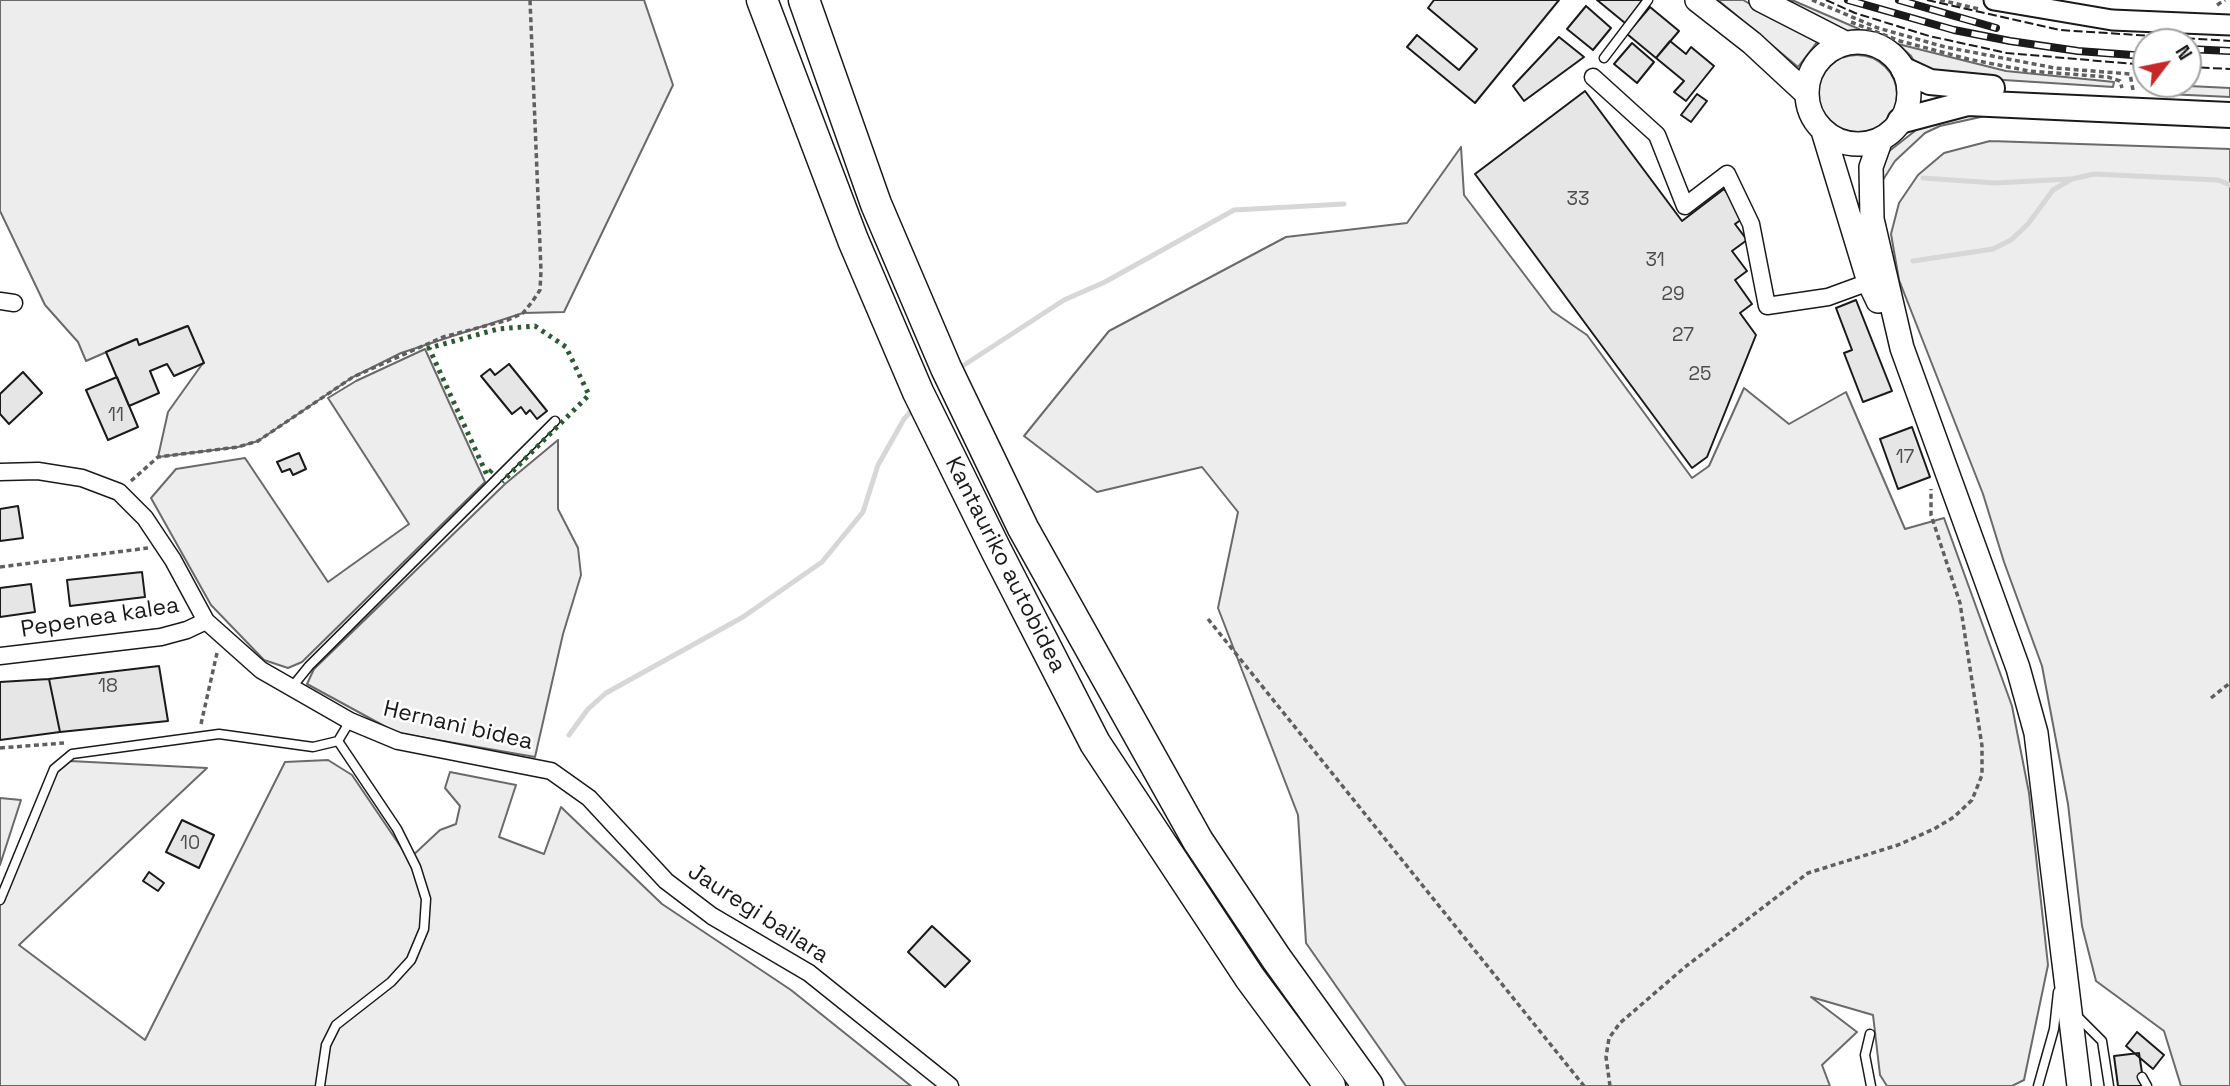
<!DOCTYPE html>
<html>
<head>
<meta charset="utf-8">
<style>
	body { margin:0 }
	#map { position:relative; width:2230px; height:1086px; overflow:hidden; background:#fff; font-family:"Space Grotesk",sans-serif }
	canvas { display:block }
	.north { position:absolute; left:2132px; top:28px; width:70px; height:70px; box-sizing:border-box; background:#fff; border:2px solid #a3a3a3; border-radius:50%; rotate:58deg; font-size:19px; font-weight:700; line-height:28px; text-align:center; color:#1a1a1a }
	.north::after { content:''; display:block; margin:auto; width:24px; height:32px; background:#c62828; clip-path:polygon(50% 0,100% 100%,50% 72%,0 100%) }
</style>
</head>
<body>
<div id="map">
<canvas width="2230" height="1086"></canvas>
<div class="north">N</div>
</div>
<script>
const ctx = document.querySelector('canvas').getContext('2d');
ctx.lineJoin = 'round';
function fillPath(path, color) { ctx.fillStyle = color; ctx.fill(path, 'evenodd'); }
const poly = rows => new Path2D(rows.map(r => 'M' + r).join(''));
function trace(path, color, width, dash) { ctx.strokeStyle = color; ctx.lineWidth = width; ctx.lineCap = dash ? 'butt' : 'round'; ctx.setLineDash(dash || []); ctx.stroke(path); }
function drawText(font, color, halo, rows, align = 'center') {
  ctx.font = font + ' "Space Grotesk",sans-serif'; ctx.lineWidth = 5; ctx.setLineDash([]); ctx.textBaseline = 'middle'; ctx.strokeStyle = halo; ctx.fillStyle = color; for (const [text, x, y, turn = 0] of rows) {
    ctx.save(); ctx.translate(x, y); ctx.rotate((+turn || 0) * Math.PI / 180); ctx.textAlign = isNaN(turn) ? turn : align; if (halo) ctx.strokeText(text, 0, 0); ctx.fillText(text, 0, 0); ctx.restore();
  }
}
const built = poly([
	[0,0,644,0,673,85,564,312,523,313,401,353,353,377,258,441,238,447,158,457,168,412,203,363,187,326,139,345,136,339,86,361,78,342,45,305,0,211,0,0],
	[1718,0,1743,0,1817,42,1798,67,1718,0],
	[1791,0,1792,0,1859,29,1847,32,1795,8,1791,0],
	[1898,44,2006,71,2114,82,2113,87,1988,79,1919,70,1911,56,1898,44],
	'1817 95a40 40 0 1 1 80 0a40 40 0 1 1-80 0Z',
	[2168,85,2230,88,2230,97,2167,94,2168,85],
	[1938,113,1994,114,1940,126,1925,133,1895,161,1881,183,1881,171,1888,152,1938,113],
	[1990,141,2230,149,2230,1086,2181,1086,2164,1031,2096,981,2082,926,2068,804,2042,666,2004,562,1983,494,1899,280,1891,234,1899,203,1918,175,1944,153,1990,141],
	[1461,147,1464,195,1552,311,1587,335,1692,478,1709,466,1744,388,1789,424,1846,392,1905,529,1944,518,2012,706,2029,793,2048,965,2024,1080,2012,1086,1887,1086,1880,1075,1873,1015,1811,997,1857,1032,1822,1065,1830,1086,1406,1086,1306,943,1298,815,1218,608,1238,512,1202,467,1097,492,1024,436,1109,331,1286,237,1407,223,1461,147],
	[425,349,485,482,302,662,288,668,264,660,211,605,151,498,176,469,245,458,328,582,409,524,328,398,356,381,425,349],
	[558,440,558,509,578,548,581,575,563,634,535,757,397,733,307,684,314,669,505,484,558,440],
	[328,760,352,775,409,859,440,830,456,824,460,806,445,788,450,772,516,785,499,837,544,854,561,807,662,904,791,990,911,1086,0,1086,0,900,54,769,70,761,207,768,19,945,145,1040,285,762,328,760],
	[0,798,21,800,0,865,0,798]
]);
const stream = poly([
	[1923,178,1995,183,2070,179],
	[1913,261,1993,249,2011,240,2028,224,2053,190,2072,179,2094,174,2218,180,2230,185],
	[958,369,1064,300,1105,282,1234,210,1344,204],
	[569,735,588,709,606,693,743,617,822,562,863,512,878,465,904,419,914,408]
]);
const building = poly([
	[1434,0,1559,0,1475,103,1407,47,1417,35,1459,70,1477,49,1428,8,1434,0],
	[1597,0,1643,0,1625,23,1597,0],
	[1586,6,1611,28,1593,50,1567,29,1586,6],
	[1650,7,1679,31,1656,58,1627,34,1650,7],
	[1559,37,1584,57,1524,101,1513,86,1559,37],
	[1670,41,1686,54,1691,47,1714,66,1686,101,1674,92,1684,81,1656,58,1670,41],
	[1632,43,1654,62,1637,83,1614,64,1632,43],
	[1585,91,1682,221,1724,189,1745,217,1735,224,1747,240,1732,251,1747,271,1735,280,1752,304,1740,313,1756,335,1707,457,1692,468,1475,174,1585,91],
	[1697,94,1707,101,1691,122,1681,115,1697,94],
	[1856,300,1892,391,1863,402,1844,353,1852,350,1836,308,1856,300],
	[188,326,204,363,174,376,167,364,150,371,159,393,129,406,106,352,137,339,139,345,188,326],
	[509,364,547,411,537,419,530,410,526,414,521,407,512,414,481,376,490,369,495,375,509,364],
	[23,372,42,393,9,424,0,414,0,394,23,372],
	[117,377,138,427,108,440,86,390,117,377],
	[1912,427,1930,477,1898,489,1880,439,1912,427],
	[299,453,306,469,293,475,290,469,282,472,277,462,299,453],
	[18,506,23,538,0,541,0,509,18,506],
	[142,572,145,597,70,606,67,580,142,572],
	[31,584,35,612,0,617,0,588,31,584],
	[159,666,168,721,60,732,49,679,159,666],
	[49,679,60,732,0,740,0,682,49,679],
	[182,820,214,835,199,868,166,852,182,820],
	[149,872,164,883,158,891,143,881,149,872],
	[932,926,970,961,945,987,908,952,932,926],
	[2137,1032,2164,1055,2153,1069,2126,1046,2137,1032],
	[2139,1053,2144,1086,2118,1086,2114,1056,2139,1053]
]);
const path = poly([
	[1812,0,1878,28,1945,47,2055,68,2130,74,2133,90],
	[1940,0,1979,9],
	[2217,5,2225,0],
	[1851,22,1900,41,1968,59,2029,71,2108,77,2120,81,2122,88],
	[131,481,158,457,238,447,258,441,353,377,443,337,508,320,523,313,532,302,540,290,541,271,530,0],
	[0,567,148,548],
	[1208,619,1584,1086],
	[2211,698,2230,683],
	[201,724,217,653],
	[0,748,64,743],
	[1610,1086,1606,1057,1609,1038,1620,1023,1685,967,1808,873,1898,845,1934,829,1954,817,1972,800,1982,775,1982,746,1960,603,1931,515,1931,489]
]);
const service = poly([
	[1604,58,1648,0],
	[292,687,309,666,555,421],
	[0,900,54,769,72,754,219,734,313,747,338,741,350,721],
	[2077,1016,2102,1041,2109,1086],
	[1870,1034,1865,1055,1871,1086],
	[2142,1077,2147,1086],
	[320,1086,326,1045,336,1025,391,982,411,960,424,929,426,899,416,867,397,829,338,741],
	[2038,1086,2054,1029,2058,992]
]);
const minor = poly([
	[1593,77,1657,135,1685,206,1727,174,1751,224,1767,306,1828,297,1869,282],
	[0,301,14,303],
	[0,472,38,471,82,478,119,492,145,518,173,560,206,621,261,670,350,721,398,741,551,771,589,798,666,881,712,916,809,973,950,1086],
	[0,656,161,637,187,630,206,621]
]);
const tertiary = poly([
	[1994,0,2112,20,2230,25]
]);
const secondary = poly([
	[1697,0,1752,43,1807,94],
	[1761,0,1845,43],
	'1807 93a51 51 0 1 1 102 0a51 51 0 1 1-102 0Z',
	[1823,131,1869,282,1878,301],
	[1881,139,1871,167,1872,219,1902,348,2018,668,2036,733,2079,1086]
]);
const primary = poly([
	[1904,70,1930,82,1992,88],
	[1900,121,1968,103,2230,115]
]);
const motorway = poly([
	[762,0,853,240,918,392,996,550,1095,743,1250,978,1330,1086],
	[804,0,876,204,946,368,1023,528,1198,841,1276,958,1368,1086]
]);
const rail = poly([
	[1848,0,1954,30,2010,41,2078,51,2146,56],
	[1899,0,1996,28],
	[2188,49,2230,51]
]);
const hedge = poly([
	[492,470,487,475,429,348,498,329,535,326,566,347,589,395,502,482]
]);
const fence = poly([
	[1826,0,1855,13,1929,36,2007,53,2146,65],
	[1927,0,2060,30,2230,41],
	[2188,67,2230,69]
]);
const numberNames = [
	["33",1578,200],
	["31",1655,261],
	["29",1673,295],
	["27",1683,336],
	["25",1700,375],
	["11",116,416],
	["17",1905,458],
	["18",108,687],
	["10",190,844]
];
const streetNames = [
	["Kantauriko autobidea",1005,565,63],
	["Pepenea kalea",100,618,-9],
	["Hernani bidea",458,726,13],
	["Jauregi bailara",758,914,33]
];
fillPath(built, '#ededed');
trace(built, '#6a6a6a', 2);
trace(stream, '#d7d7d7', 5);
fillPath(building, '#e6e6e6');
trace(building, '#1a1a1a', 2);
trace(service, '#1a1a1a', 11);
trace(minor, '#1a1a1a', 19);
trace(tertiary, '#1a1a1a', 23);
trace(secondary, '#1a1a1a', 26);
trace(primary, '#1a1a1a', 28);
trace(motorway, '#1a1a1a', 33);
trace(path, '#5f5f5f', 3.5, [5, 3.5]);
trace(service, '#fff', 8);
trace(minor, '#fff', 16);
trace(tertiary, '#fff', 19);
trace(secondary, '#fff', 23);
trace(primary, '#fff', 24);
trace(motorway, '#fff', 30);
trace(rail, '#1a1a1a', 8);
trace(rail, '#fff', 5, [16]);
trace(hedge, '#2b5a34', 5, [3.5, 5]);
trace(fence, '#1a1a1a', 2, [9, 3.5]);
drawText('19px', '#4d4d4d', null, numberNames);
drawText('23px', '#1a1a1a', '#fff', streetNames);
</script>
</body>
</html>
